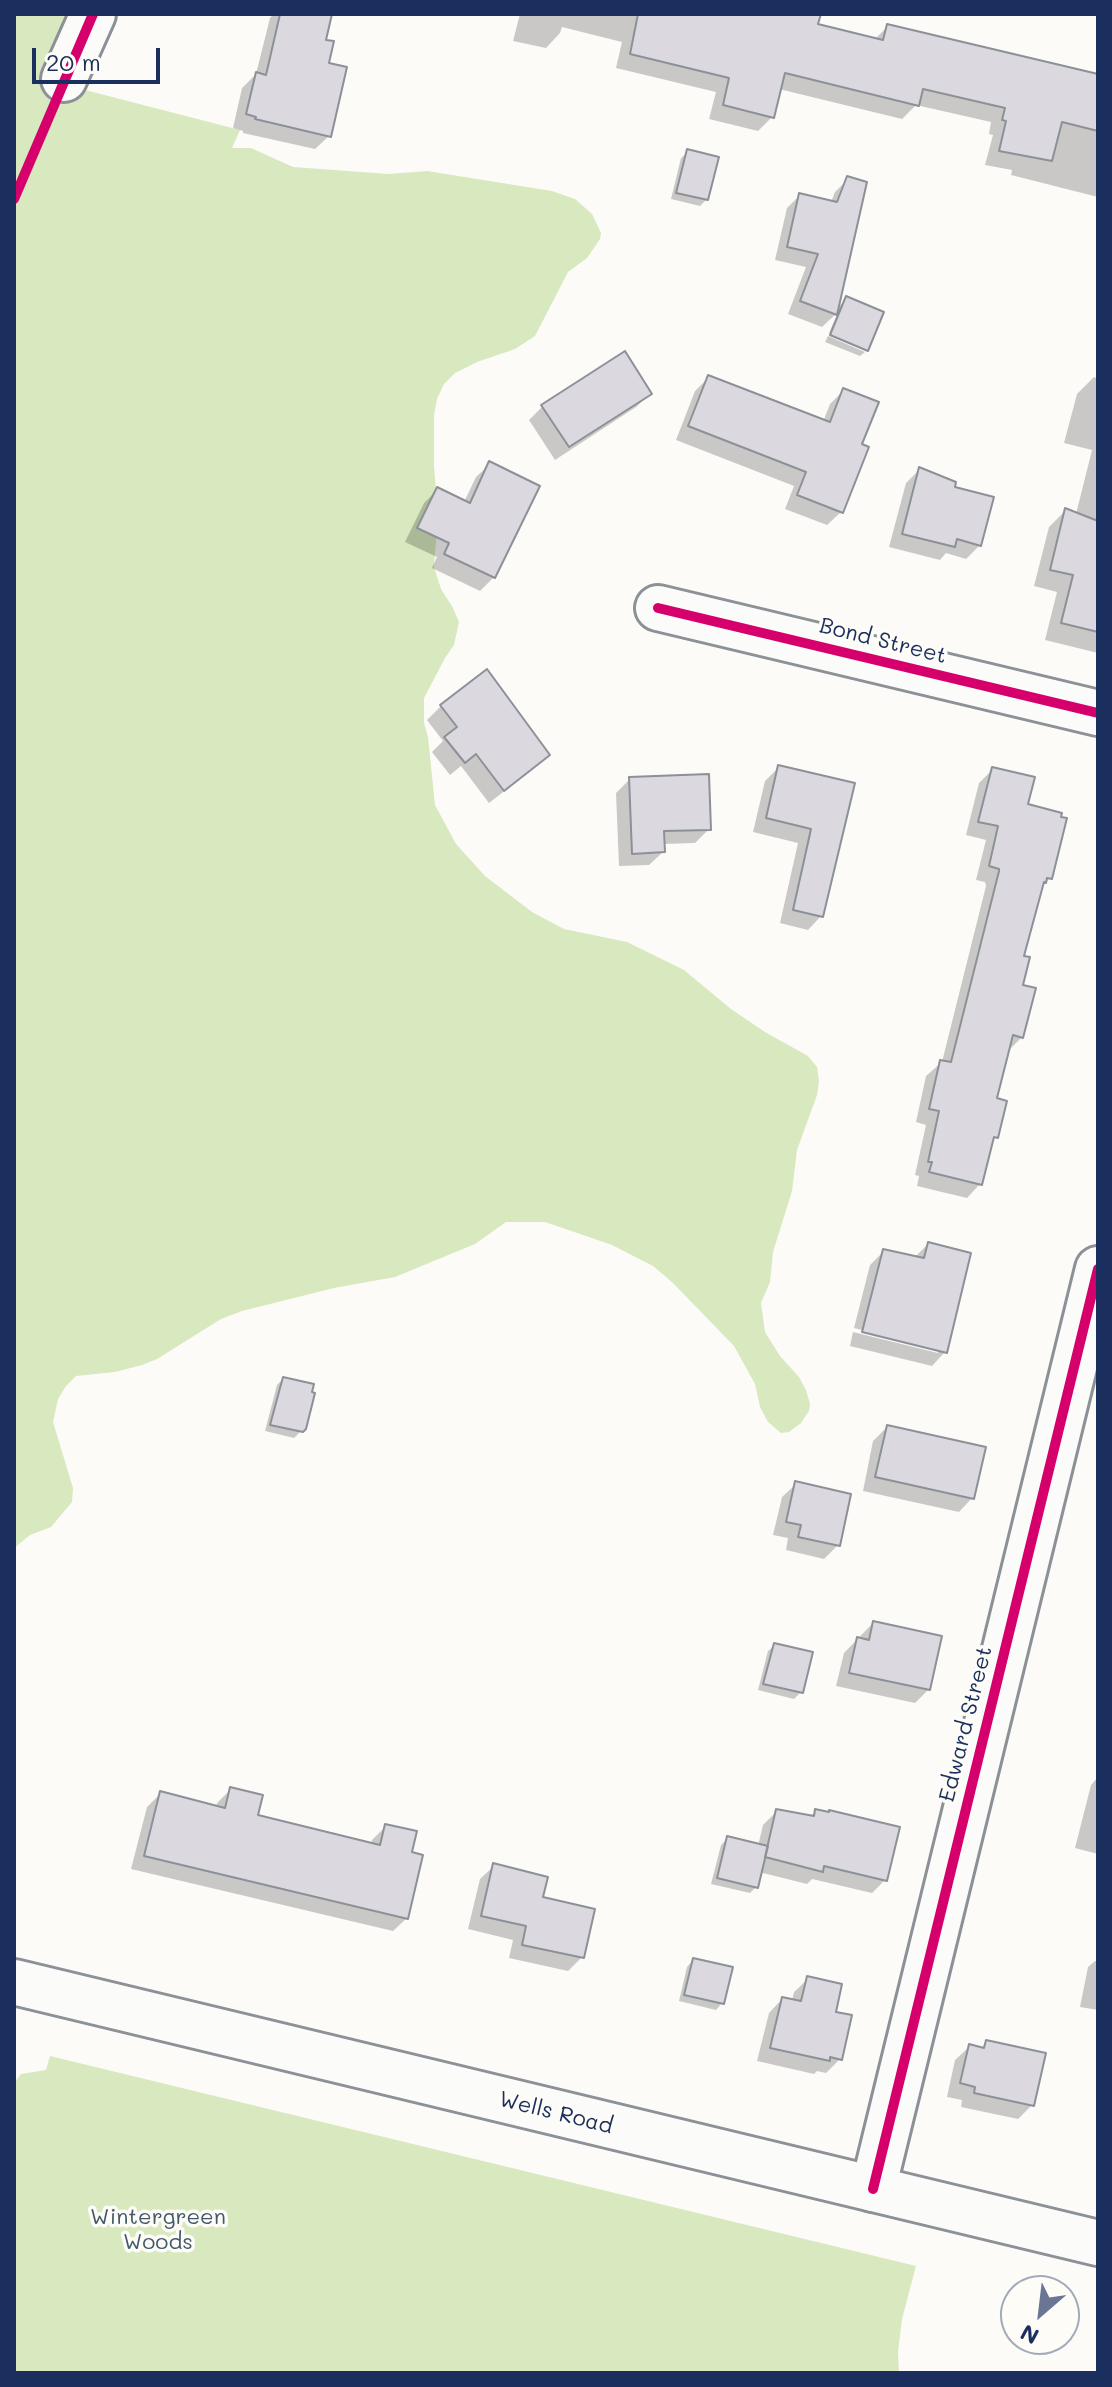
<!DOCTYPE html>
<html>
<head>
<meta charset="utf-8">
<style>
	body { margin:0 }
	#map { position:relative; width:1112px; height:2387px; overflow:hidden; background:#fcfbf8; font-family:Mali,sans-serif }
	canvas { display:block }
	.frame { position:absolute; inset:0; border:16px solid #1b2f5e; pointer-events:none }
	.north { position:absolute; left:1000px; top:2275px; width:80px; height:80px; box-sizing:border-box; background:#fdfcf7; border:2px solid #a3aaba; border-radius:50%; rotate:208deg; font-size:22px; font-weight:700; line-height:32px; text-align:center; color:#1b2f5e }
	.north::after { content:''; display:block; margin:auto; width:28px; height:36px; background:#6a7694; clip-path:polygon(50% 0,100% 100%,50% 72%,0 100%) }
	.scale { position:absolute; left:32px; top:48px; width:128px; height:36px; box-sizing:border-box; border:4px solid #1b2f5e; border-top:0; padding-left:10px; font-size:24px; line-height:28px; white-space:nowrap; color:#1b2f5e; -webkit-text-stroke:6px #fdfcf7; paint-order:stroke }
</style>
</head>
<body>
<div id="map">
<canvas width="1112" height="2387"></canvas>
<div class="frame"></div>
<div class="north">N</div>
<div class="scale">20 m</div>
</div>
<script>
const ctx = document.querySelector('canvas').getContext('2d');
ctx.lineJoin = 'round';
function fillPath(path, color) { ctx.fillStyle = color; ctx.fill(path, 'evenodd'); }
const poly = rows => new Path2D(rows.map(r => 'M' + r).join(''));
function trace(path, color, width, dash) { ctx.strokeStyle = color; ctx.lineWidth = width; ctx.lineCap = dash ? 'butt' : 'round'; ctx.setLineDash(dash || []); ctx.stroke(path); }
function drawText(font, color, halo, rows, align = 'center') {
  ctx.font = font + ' Mali,sans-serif'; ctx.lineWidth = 7; ctx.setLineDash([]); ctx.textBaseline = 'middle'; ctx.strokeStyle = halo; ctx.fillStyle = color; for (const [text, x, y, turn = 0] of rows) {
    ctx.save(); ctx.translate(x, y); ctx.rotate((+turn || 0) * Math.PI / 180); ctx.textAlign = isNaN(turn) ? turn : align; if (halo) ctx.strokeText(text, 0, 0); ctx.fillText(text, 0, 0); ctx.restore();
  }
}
const green = poly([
	[14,14,104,14,93,72,85,90,240,130,232,148,251,148,293,167,389,174,427,171,552,191,575,199,592,214,601,233,600,239,587,258,568,272,535,336,515,349,477,362,455,373,444,384,437,399,434,416,434,466,438,517,434,567,441,589,453,608,459,622,454,645,445,658,424,698,424,723,428,737,435,805,456,844,485,876,532,912,564,929,627,942,684,970,731,1009,765,1032,808,1056,817,1067,819,1081,817,1095,797,1150,792,1191,773,1252,770,1282,761,1303,765,1332,780,1356,799,1377,806,1390,810,1404,809,1411,801,1423,789,1432,781,1433,768,1422,760,1407,755,1384,734,1346,673,1283,653,1266,612,1245,545,1222,506,1222,475,1244,395,1277,334,1288,242,1311,221,1319,157,1359,142,1365,115,1372,76,1376,66,1386,58,1399,53,1422,73,1488,72,1502,51,1527,30,1535,14,1548],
	[50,2056,916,2266,902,2319,898,2352,899,2373,14,2373,14,2083,21,2074,46,2070]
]);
const shadow = poly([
	[274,14,324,14,329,136,315,149,243,133,243,131,233,128,242,88,256,74,270,18],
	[520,14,818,14,816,26,874,40,887,27,1098,75,1098,197,1011,175,1012,170,985,165,993,135,989,134,991,122,916,105,902,119,779,89,772,117,758,131,709,119,716,92,616,68,622,42,562,27,560,33,546,48,513,41],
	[688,152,707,199,700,206,671,199,681,158],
	[848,179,836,309,847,299,866,348,829,333,838,312,822,327,788,314,806,267,775,260,787,208,800,195,831,202,835,192],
	[828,336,865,352,860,356,825,342],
	[709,377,823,422,830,404,844,390,841,512,827,525,785,509,794,486,676,440,695,391],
	[1094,377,1098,379,1098,653,1045,640,1057,592,1034,586,1049,527,1066,510,1076,514,1092,450,1064,443,1077,394],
	[650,394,636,407,555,460,529,420,543,406],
	[490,464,494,577,480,591,432,568,437,557,405,542,424,503,438,489,464,502,476,477],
	[920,469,952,488,980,545,966,559,946,553,940,560,889,547,906,483],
	[487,672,548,755,534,768,489,803,461,766,450,775,432,752,443,741,427,720,441,706],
	[779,767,852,785,821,916,808,930,780,923,798,843,753,832,765,781],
	[993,769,1026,806,1050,878,1040,888,1022,957,1022,1037,1007,1052,995,1100,996,1137,990,1143,980,1184,967,1198,917,1186,919,1176,915,1175,926,1125,916,1122,926,1076,942,1062,986,886,985,882,976,880,986,840,966,835,979,783],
	[630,779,709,829,695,843,663,844,663,852,649,865,619,866,616,793],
	[928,1244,945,1352,932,1366,850,1346,853,1332,938,1353,938,1349,854,1328,870,1265,884,1251,914,1258],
	[283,1379,304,1428,294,1438,265,1431,277,1385],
	[887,1427,972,1498,959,1512,863,1491,873,1441],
	[796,1484,838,1545,824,1559,786,1550,788,1538,773,1535,782,1497],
	[873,1623,929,1689,915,1703,836,1686,844,1653],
	[775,1645,801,1692,794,1699,758,1690,768,1651],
	[1098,1777,1098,1854,1075,1848,1091,1785],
	[231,1789,256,1817,371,1845,372,1840,386,1826,409,1853,407,1918,393,1931,131,1869,147,1807,160,1794,216,1808,217,1803],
	[777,1811,809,1818,816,1811,885,1880,872,1893,812,1879,807,1884,759,1872,756,1887,750,1893,711,1884,721,1845,727,1839,758,1846,763,1825],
	[494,1866,541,1899,582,1957,568,1971,509,1958,513,1940,468,1929,480,1879],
	[693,1960,722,2003,716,2010,679,2001,687,1967],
	[1095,1961,1098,1961,1098,2010,1080,2007,1088,1967],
	[808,1979,834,2013,840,2059,826,2073,817,2071,814,2074,757,2061,769,2013,782,1999,792,2001,794,1992],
	[987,2042,1032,2105,1018,2119,961,2107,962,2100,947,2097,955,2060,969,2047,980,2049]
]);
const building = poly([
	[280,14,332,14,326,40,334,41,329,63,347,67,331,137,255,119,256,117,246,114,256,72,266,75,280,14],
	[638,14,821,14,818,24,883,40,887,24,1098,74,1098,131,1062,122,1052,161,999,151,1006,121,1002,120,1005,108,923,89,919,106,785,73,774,118,723,105,729,78,630,54,638,14],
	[687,149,719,157,708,200,676,193,687,149],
	[847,176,867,182,837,315,800,301,818,254,787,247,799,193,837,202,847,176],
	[846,296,884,312,868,351,830,335,846,296],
	[625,351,652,394,569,447,541,405,625,351],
	[708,375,830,422,843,388,879,402,862,444,869,447,843,513,797,495,806,472,688,426,708,375],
	[489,461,540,486,495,578,444,554,449,543,417,528,437,487,470,503,489,461],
	[919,467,956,482,955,487,994,497,981,546,957,539,955,547,902,534,919,467],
	[1065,508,1098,521,1098,632,1061,623,1073,575,1050,570,1065,508],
	[487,669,550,755,504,791,476,754,465,763,444,737,457,727,440,705,487,669],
	[778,765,855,783,823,917,793,910,811,829,766,818,778,765],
	[992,767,1035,777,1028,804,1062,813,1061,817,1067,818,1052,879,1047,878,1046,883,1044,882,1024,956,1030,957,1023,985,1036,988,1023,1038,1013,1035,997,1098,1007,1101,998,1138,994,1137,982,1185,929,1172,932,1162,928,1162,939,1111,929,1109,940,1060,951,1062,999,871,999,869,989,866,998,826,978,822,992,767],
	[709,774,711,830,664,831,665,852,632,854,629,777,709,774],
	[928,1242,971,1253,947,1353,862,1332,883,1249,924,1258,928,1242],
	[283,1377,314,1384,312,1392,315,1393,306,1429,303,1432,270,1425,283,1377],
	[887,1425,986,1447,974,1499,875,1477,887,1425],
	[795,1481,851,1494,840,1546,798,1537,801,1525,786,1522,795,1481],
	[873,1621,942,1636,930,1690,849,1673,857,1637,869,1640,873,1621],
	[774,1643,813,1652,803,1693,763,1684,774,1643],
	[230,1787,263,1795,258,1815,380,1845,385,1824,417,1831,412,1852,423,1855,408,1919,144,1856,160,1791,225,1808,230,1787],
	[776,1809,814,1816,815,1809,829,1812,829,1810,900,1827,887,1881,824,1866,823,1872,765,1857,776,1809],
	[727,1836,768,1846,758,1888,717,1878,727,1836],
	[493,1863,548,1877,543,1897,595,1909,584,1958,522,1945,526,1926,481,1916,493,1863],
	[693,1958,733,1967,724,2004,684,1995,693,1958],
	[807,1976,842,1984,836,2012,852,2015,842,2060,830,2057,830,2061,770,2048,782,1997,801,2001,807,1976],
	[986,2040,1046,2053,1034,2106,974,2093,975,2087,960,2083,969,2044,984,2048,986,2040]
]);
const street = poly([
	[64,79,93,14],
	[658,608,1098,713],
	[873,2189,1098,1269]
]);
const secondary = poly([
	[14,1982,1098,2243]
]);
const cycleway = poly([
	[14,199,93,14],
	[658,608,1098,713],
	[873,2189,1098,1269]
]);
const streetNames = [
	["Bond Street",883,641,14],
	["Edward Street",966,1724,-76],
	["Wells Road",556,2113,14]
];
const parkNames = [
	["Wintergreen",158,2217],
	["Woods",158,2242]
];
fillPath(green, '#d8e8bf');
fillPath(shadow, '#0003');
fillPath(building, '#dcd8df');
trace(building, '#8c9097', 2);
trace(street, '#8c9097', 50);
trace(secondary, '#8c9097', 50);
trace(street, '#fbfbf9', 44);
trace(secondary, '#fbfbf9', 44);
trace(cycleway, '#d6006c', 10);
drawText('22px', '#1b2f5e', '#fdfcf7', streetNames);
drawText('22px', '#43596b', '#fdfcf7', parkNames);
</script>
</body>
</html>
